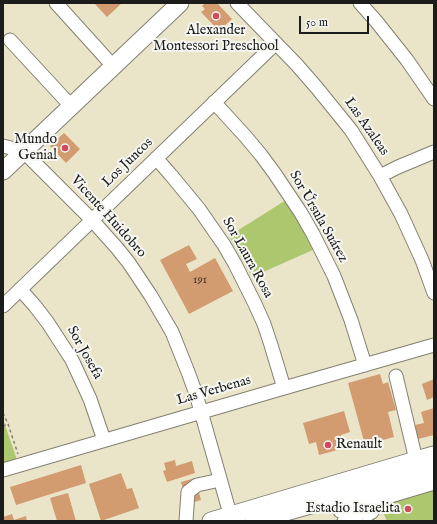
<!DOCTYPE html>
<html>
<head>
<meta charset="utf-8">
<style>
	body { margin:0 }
	#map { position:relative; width:437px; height:524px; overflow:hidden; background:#eae5c9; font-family:"IM FELL English",serif }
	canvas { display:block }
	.frame { position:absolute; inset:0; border:4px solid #1c1c1c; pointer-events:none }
	.scale { position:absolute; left:299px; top:16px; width:70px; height:18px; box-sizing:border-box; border:2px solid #1c1c1c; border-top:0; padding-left:5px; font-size:12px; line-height:14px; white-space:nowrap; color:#1c1c1c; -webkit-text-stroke:3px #f6f6f2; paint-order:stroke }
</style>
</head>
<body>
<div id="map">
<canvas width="437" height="524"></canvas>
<div class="frame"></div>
<div class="scale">50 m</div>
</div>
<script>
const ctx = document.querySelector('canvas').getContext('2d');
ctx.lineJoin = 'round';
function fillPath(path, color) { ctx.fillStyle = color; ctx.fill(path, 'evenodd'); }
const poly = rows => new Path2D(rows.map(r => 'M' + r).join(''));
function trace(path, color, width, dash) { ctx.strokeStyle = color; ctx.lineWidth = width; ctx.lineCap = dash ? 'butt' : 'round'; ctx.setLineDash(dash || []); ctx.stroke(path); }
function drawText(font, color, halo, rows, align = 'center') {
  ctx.font = font + ' "IM FELL English",serif'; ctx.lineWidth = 4; ctx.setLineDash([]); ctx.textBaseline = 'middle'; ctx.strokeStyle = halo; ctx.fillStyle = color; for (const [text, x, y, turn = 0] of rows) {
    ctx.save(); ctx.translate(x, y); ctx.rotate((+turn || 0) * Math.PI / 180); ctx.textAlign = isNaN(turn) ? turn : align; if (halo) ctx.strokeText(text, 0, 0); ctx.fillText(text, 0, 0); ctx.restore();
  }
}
const green = poly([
	[286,200,315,249,252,277,229,236],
	[3,419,17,460,3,465],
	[434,488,434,521,387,521,376,497]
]);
const building = poly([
	[94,3,122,3,107,17],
	[205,3,217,3,232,19,219,31,201,12,205,9,202,6],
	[64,133,80,149,66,163,50,146],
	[189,245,197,259,186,264,190,272,215,258,233,291,189,314,160,260],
	[380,374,383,384,388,382,396,410,388,412,394,437,365,445,348,383],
	[434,379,434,397,427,400,422,384],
	[434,408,434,435,418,439,415,425,424,423,421,412],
	[344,411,350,432,341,435,345,448,319,455,316,442,309,444,303,423],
	[175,460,176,466,192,461,195,473,167,482,163,471,166,470,164,463],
	[81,465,86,483,16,505,10,487],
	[121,473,127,489,132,488,139,508,101,521,89,484],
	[195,478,201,500,187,504,181,482],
	[68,493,76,521,57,521,50,498],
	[12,514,14,520,26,516,27,521,3,521,3,517]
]);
const path = poly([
	[3,413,8,424,18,454],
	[3,426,8,424]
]);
const minor = poly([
	[56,3,113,66],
	[237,3,297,65,317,88,351,130,380,176,401,214,422,260,434,293],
	[360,3,376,21,407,60,434,99],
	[10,40,71,106],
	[214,102,246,137,261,155,275,174,301,213,313,234,334,276,351,320,365,365],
	[3,146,23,151,92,220,117,248,129,263,151,296,172,332,188,372,196,394,232,521],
	[156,158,171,175,199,209,224,245,235,264,255,304,264,324,271,345,284,388],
	[380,176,398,167,434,152],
	[20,289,35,306,48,323,72,360,90,399,104,440],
	[3,306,276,43],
	[396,376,416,460],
	[3,470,284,388,434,345],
	[340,511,434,483],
	[367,515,372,512,373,510,370,502],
	[186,521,188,492,197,485,220,480],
	[344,521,356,518]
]);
const major = poly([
	[3,171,180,3],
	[211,521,416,460,434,455],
	[254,521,434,470]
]);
const markers = [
	[216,16,4,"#d1495b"],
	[65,148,4,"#d1495b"],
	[328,445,4,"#d1495b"],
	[408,509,4,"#d1495b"]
];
const numberNames = [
	["191",200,281]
];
const poiNames = [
	["Alexander",216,31,"center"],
	["Montessori Preschool",216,47,"center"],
	["Mundo",57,140],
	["Genial",57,156],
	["Renault",336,445,"left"],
	["Estadio Israelita",400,509]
];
const streetNames = [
	["Las Azaleas",366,127,55],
	["Los Juncos",128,163,-44],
	["Vicente Huidobro",108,217,48],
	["Sor Úrsula Suárez",318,217,60],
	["Sor Laura Rosa",247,258,61],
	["Sor Josefa",84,353,61],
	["Las Verbenas",214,391,-16]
];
fillPath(green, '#acc76d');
fillPath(building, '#d29b70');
trace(minor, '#838072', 15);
trace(major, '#838072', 19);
trace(path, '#838072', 1.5, [3, 3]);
trace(minor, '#fff', 13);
trace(major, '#fff', 17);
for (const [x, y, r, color] of markers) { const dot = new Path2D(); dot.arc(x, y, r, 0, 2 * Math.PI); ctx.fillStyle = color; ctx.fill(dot); trace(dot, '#f6f6f2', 1.5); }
drawText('12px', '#4a3c31', null, numberNames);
drawText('14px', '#1c1c1c', '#f6f6f2', poiNames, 'right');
drawText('14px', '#1c1c1c', '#f6f6f2', streetNames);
</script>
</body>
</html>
